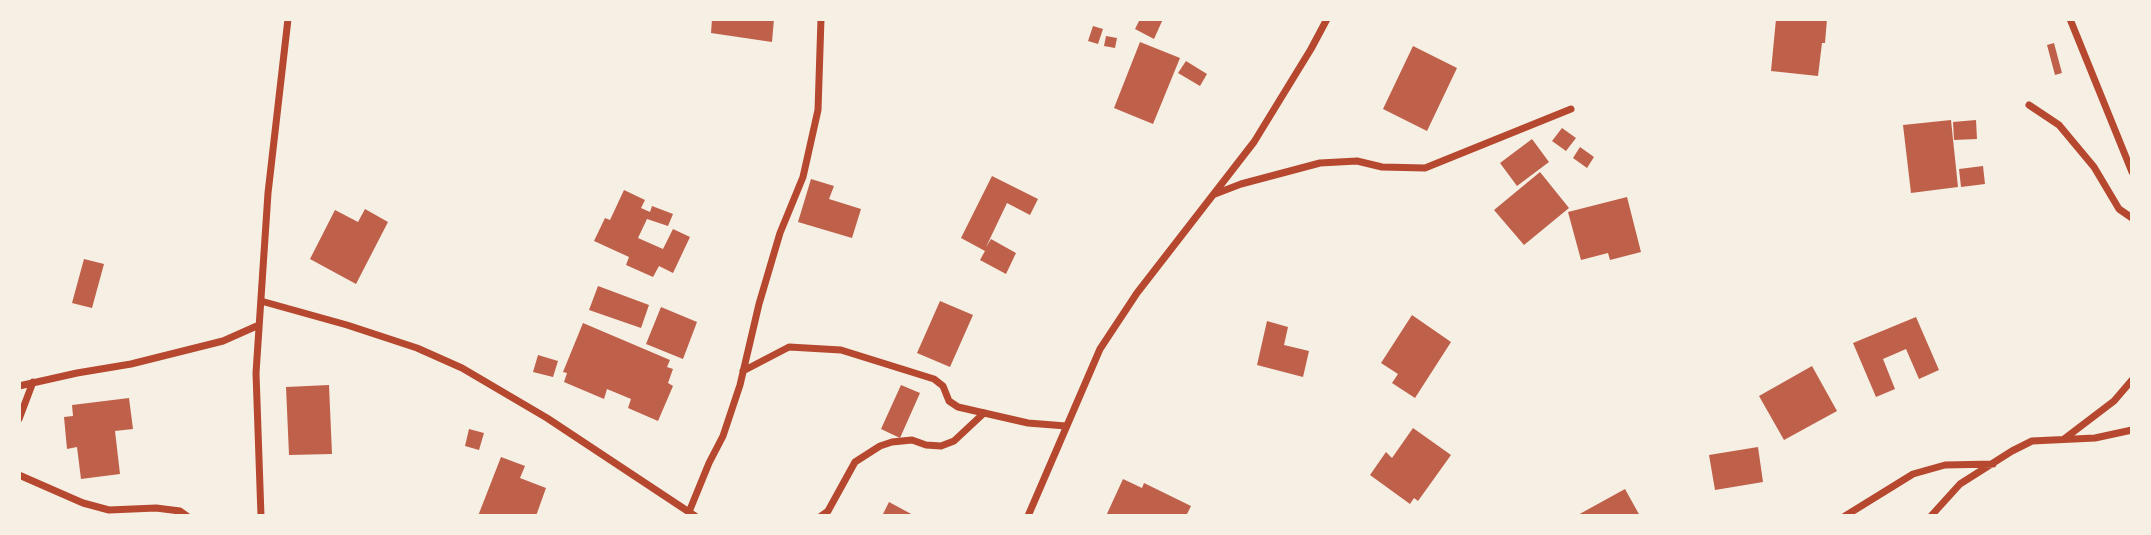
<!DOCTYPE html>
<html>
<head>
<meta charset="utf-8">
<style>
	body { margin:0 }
	#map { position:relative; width:2151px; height:535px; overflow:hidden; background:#f6efe4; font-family:Manrope,sans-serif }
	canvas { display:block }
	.frame { position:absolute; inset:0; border:21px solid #f6efe4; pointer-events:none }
</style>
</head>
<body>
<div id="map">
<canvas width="2151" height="535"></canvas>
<div class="frame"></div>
</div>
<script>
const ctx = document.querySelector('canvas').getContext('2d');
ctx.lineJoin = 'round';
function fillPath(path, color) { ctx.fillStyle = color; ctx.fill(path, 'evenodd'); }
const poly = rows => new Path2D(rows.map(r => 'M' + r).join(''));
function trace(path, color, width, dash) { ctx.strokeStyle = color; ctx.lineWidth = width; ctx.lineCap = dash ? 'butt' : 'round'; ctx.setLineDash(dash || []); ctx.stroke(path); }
const building = poly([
	[712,19,774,19,772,42,711,33],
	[1140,19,1163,19,1154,39,1135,29],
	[1776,19,1827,19,1825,43,1822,43,1818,76,1771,71],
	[1093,26,1103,29,1098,44,1088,41],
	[1106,36,1117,38,1115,48,1104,46],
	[1140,42,1180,58,1153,124,1114,108],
	[2054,43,2062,73,2055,75,2047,45],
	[1413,46,1457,68,1427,131,1383,109],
	[1186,61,1207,74,1200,86,1178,73],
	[1951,120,1958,187,1911,193,1903,125],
	[1976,120,1977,139,1954,140,1953,122],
	[1562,128,1576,138,1566,151,1552,141],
	[1532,139,1549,162,1517,186,1500,163],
	[1580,147,1594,157,1587,168,1573,158],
	[1983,166,1985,184,1961,187,1959,169],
	[1540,172,1569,208,1524,245,1494,210],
	[992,176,1038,199,1030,215,1007,203,986,247,991,239,1016,253,1006,274,980,260,985,251,961,238],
	[811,179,834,186,829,199,861,209,852,238,798,222],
	[624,190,645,200,641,208,650,212,652,206,673,214,668,226,647,219,638,238,663,249,673,229,690,237,673,273,659,266,653,277,626,265,629,257,594,241,605,218,610,220],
	[1627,197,1641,252,1610,260,1608,253,1581,260,1568,212],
	[365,209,388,222,356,284,310,259,335,210,358,222],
	[84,259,104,264,92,308,72,303],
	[598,286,649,305,641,328,589,310],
	[940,301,973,315,950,367,917,353],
	[661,307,697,322,683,359,646,344],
	[1412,315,1451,342,1415,398,1392,383,1398,374,1381,363],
	[1916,317,1939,370,1919,379,1906,349,1883,359,1895,389,1876,397,1853,343],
	[1267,321,1288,327,1284,345,1309,351,1303,377,1257,365],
	[583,323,670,360,667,367,673,369,668,383,673,386,658,421,628,408,631,399,607,389,604,399,564,382,567,373,563,372],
	[538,355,558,361,553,377,533,372],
	[1812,366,1837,411,1784,440,1759,396],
	[329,385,332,454,289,455,286,387],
	[901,385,920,393,900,438,881,429],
	[129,398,133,429,115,431,120,474,81,479,77,447,67,449,64,417,73,416,72,405],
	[1413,428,1451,455,1418,501,1414,498,1410,504,1370,475,1386,452,1392,458],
	[469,429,484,433,479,450,465,446],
	[1758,447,1763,482,1715,490,1709,455],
	[501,457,525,466,520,478,546,488,536,516,478,516],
	[1123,479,1142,488,1144,483,1191,506,1186,516,1106,516],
	[1625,489,1640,516,1576,516],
	[889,502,915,516,882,516]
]);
const minor = poly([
	[2070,19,2132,172],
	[2029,105,2059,125,2094,167,2119,209,2132,218],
	[1215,194,1241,184,1320,163,1357,161,1382,167,1425,168,1571,109],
	[261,301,347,325,417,348,462,368,547,418,695,516],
	[743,371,789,347,841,350,934,379,943,386,949,401,958,407,1028,423,1066,426],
	[19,386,77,373,131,364,223,341,259,325],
	[19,419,33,382],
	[2064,439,2114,401,2132,380],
	[19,475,83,503,109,510,156,508,180,511,187,516],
	[689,512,709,463,723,436,740,385,759,304,780,233,803,177,818,110,821,19],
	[261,516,256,373,268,193,288,19],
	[821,516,828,511,855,462,880,446,892,442,912,440,926,445,941,446,954,441,984,413],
	[1028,516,1100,349,1137,293,1254,142,1311,49,1327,19],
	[1845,516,1913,474,1945,465,1993,464],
	[1931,516,1960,484,2012,451,2032,441,2095,438,2132,430]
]);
fillPath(building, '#bf614a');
trace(minor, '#b5482f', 7);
</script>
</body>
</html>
